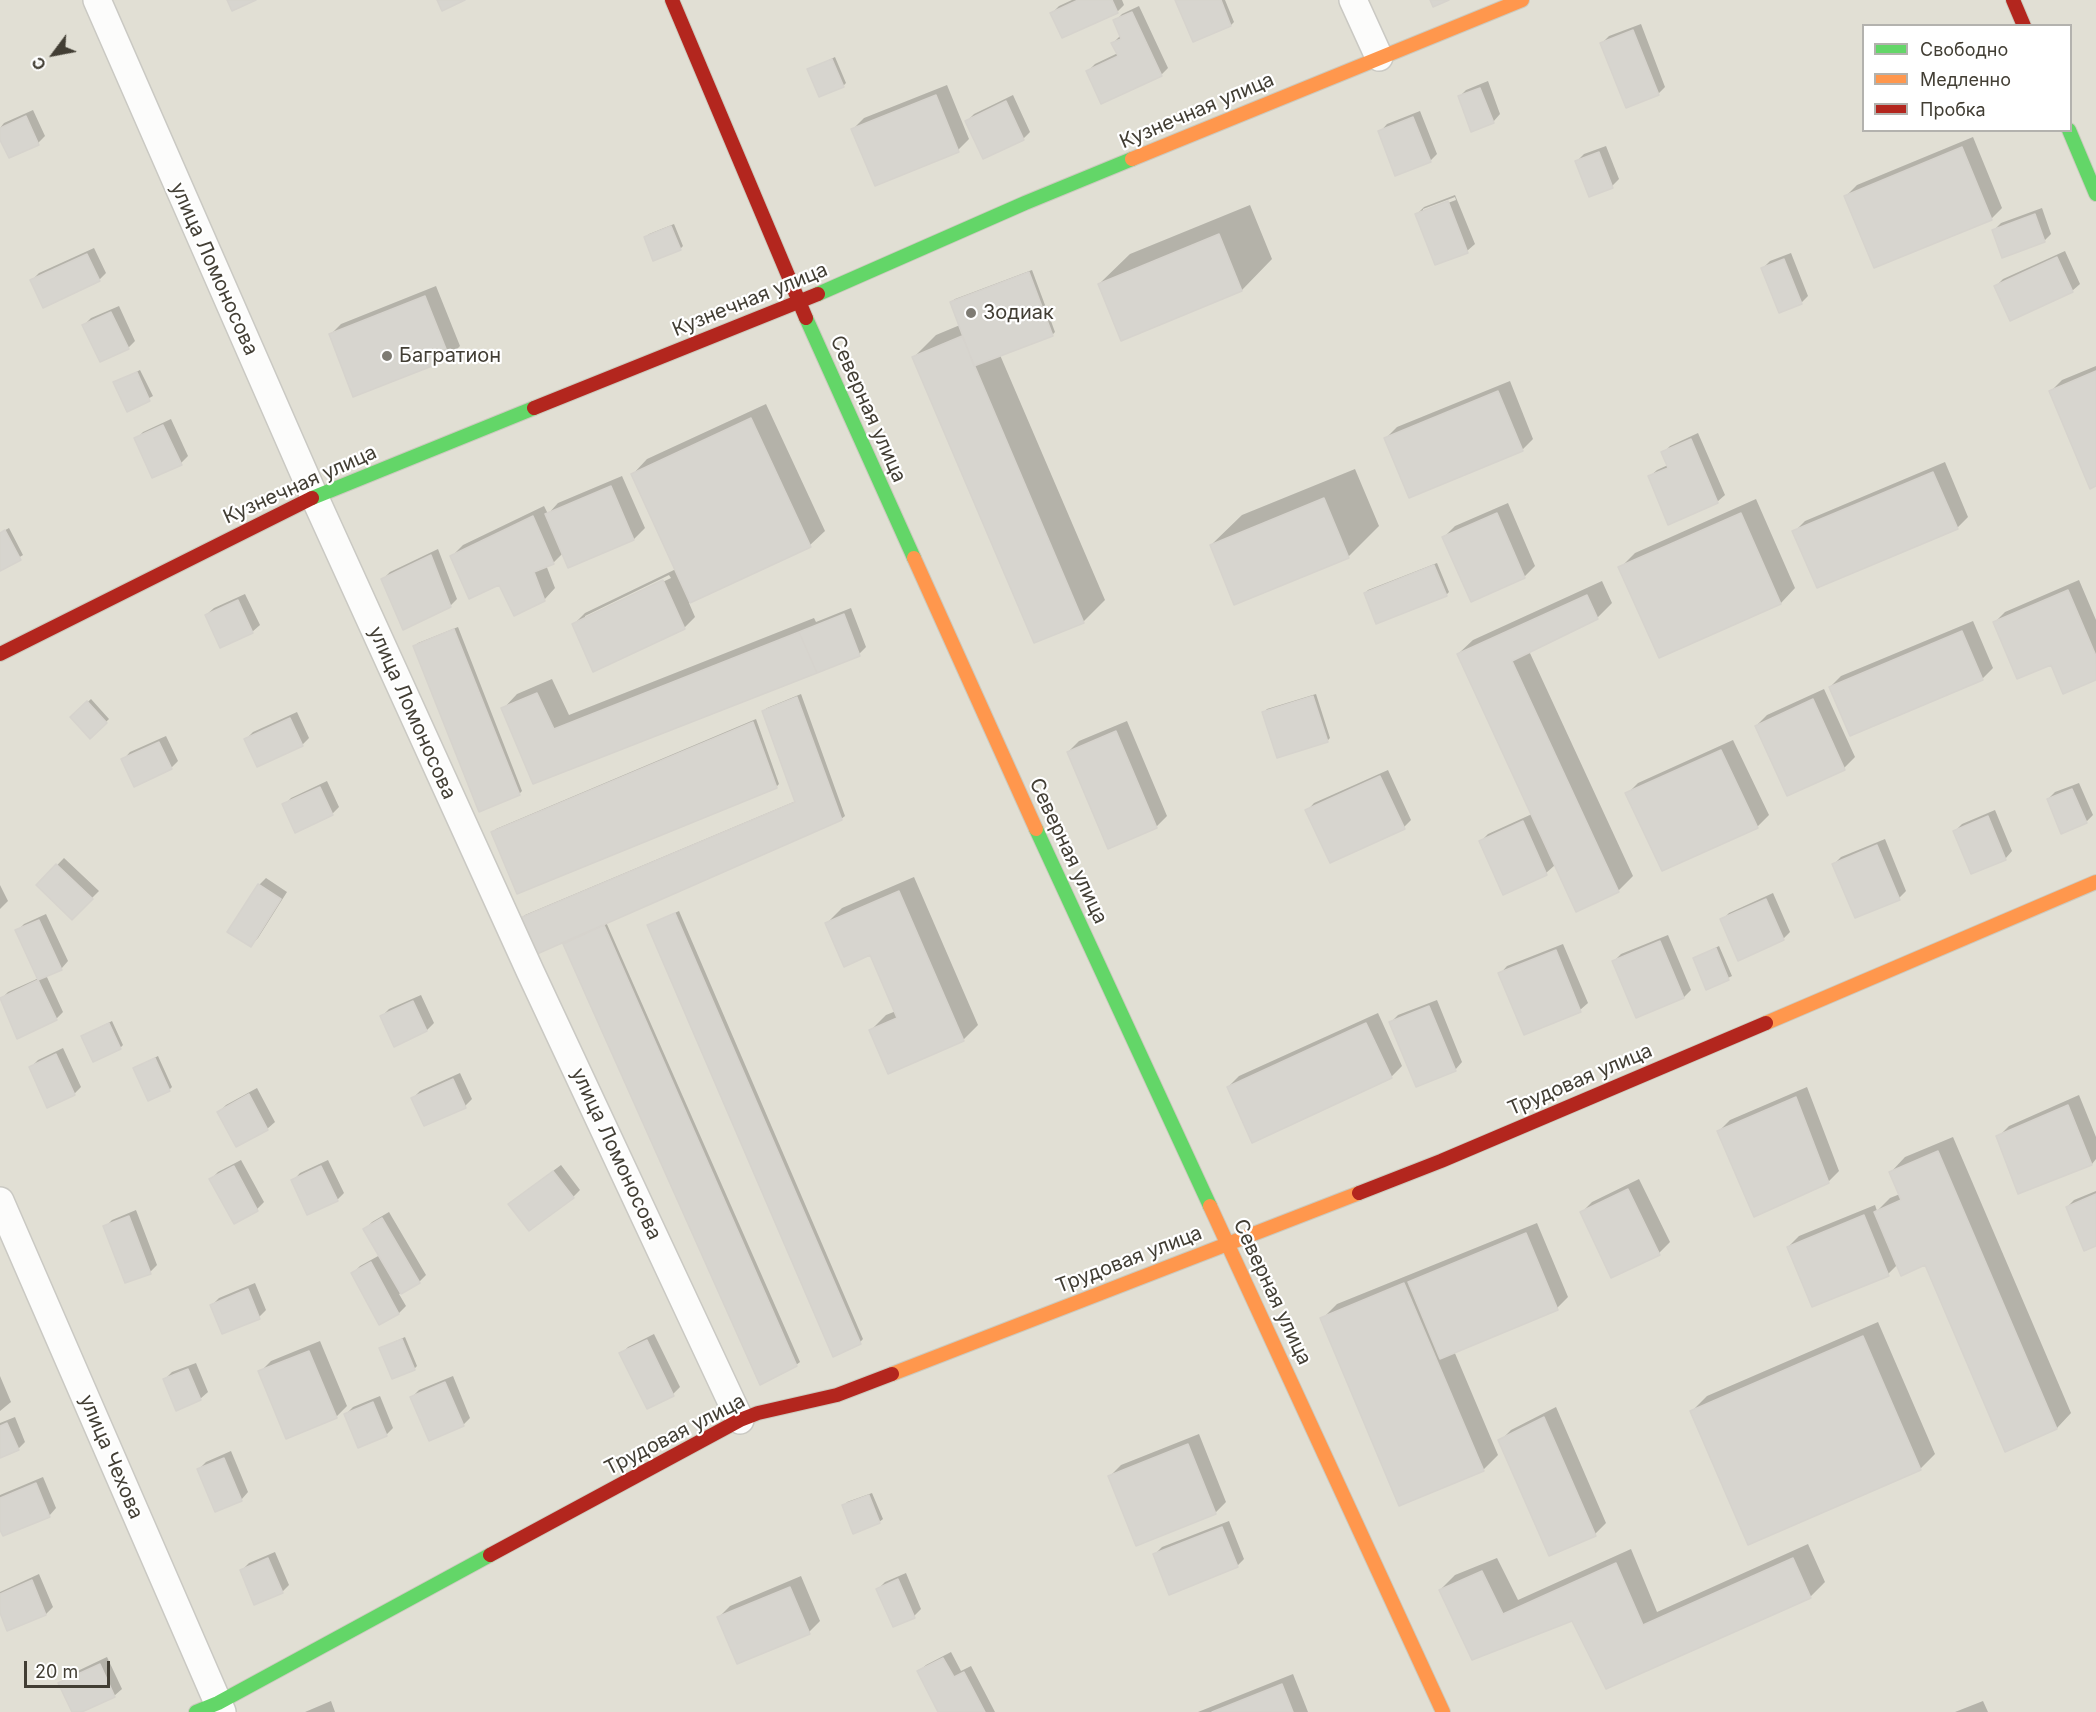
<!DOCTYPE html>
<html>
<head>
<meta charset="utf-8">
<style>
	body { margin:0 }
	#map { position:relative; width:2096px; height:1712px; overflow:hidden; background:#eeede7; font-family:Inter,sans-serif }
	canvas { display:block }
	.legend { position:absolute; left:1862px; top:24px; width:210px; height:108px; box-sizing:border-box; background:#fff; border:2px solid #b3b2ae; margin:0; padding:8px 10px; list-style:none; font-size:18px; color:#423e34 }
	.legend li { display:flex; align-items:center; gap:12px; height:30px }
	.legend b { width:30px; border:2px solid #b3b2ae }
	.north { position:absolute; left:24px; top:24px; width:60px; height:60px; -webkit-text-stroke:4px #fff; paint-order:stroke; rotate:238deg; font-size:16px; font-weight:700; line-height:24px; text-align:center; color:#423e34 }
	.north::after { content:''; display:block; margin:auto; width:21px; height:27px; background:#423e34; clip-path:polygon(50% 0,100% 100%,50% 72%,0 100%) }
	.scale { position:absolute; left:24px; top:1661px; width:86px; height:27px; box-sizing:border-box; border:3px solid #423e34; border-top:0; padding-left:8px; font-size:18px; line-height:21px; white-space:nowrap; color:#423e34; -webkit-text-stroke:4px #fff; paint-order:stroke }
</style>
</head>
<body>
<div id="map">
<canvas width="2096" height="1712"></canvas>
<ul class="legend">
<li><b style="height:8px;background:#63d668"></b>Свободно</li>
<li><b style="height:8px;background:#ff974d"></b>Медленно</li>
<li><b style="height:8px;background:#b3261e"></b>Пробка</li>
</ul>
<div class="north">С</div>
<div class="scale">20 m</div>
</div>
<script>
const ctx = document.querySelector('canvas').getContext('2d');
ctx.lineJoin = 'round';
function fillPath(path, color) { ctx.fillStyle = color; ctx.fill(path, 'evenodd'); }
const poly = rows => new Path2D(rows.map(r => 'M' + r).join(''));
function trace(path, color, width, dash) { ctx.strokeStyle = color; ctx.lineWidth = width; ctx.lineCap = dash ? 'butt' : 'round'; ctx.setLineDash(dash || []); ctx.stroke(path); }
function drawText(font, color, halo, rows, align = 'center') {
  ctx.font = font + ' Inter,sans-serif'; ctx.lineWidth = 4.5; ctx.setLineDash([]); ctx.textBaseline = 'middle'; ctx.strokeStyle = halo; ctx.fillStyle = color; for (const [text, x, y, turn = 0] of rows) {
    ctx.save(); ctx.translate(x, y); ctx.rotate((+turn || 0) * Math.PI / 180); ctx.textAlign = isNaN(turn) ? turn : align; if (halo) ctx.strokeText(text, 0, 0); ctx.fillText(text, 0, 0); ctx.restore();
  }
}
const residential = poly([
	[0,0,2096,0,2096,1712,0,1712],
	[1864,26,2070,26,2070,130,1864,130]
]);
const shadow = poly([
	[1072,0,1122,0,1124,5,1117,12,1052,13,1059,6],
	[1177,0,1225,0,1234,22,1231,25],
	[1139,6,1168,68,1161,75,1088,71,1095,64,1118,53,1113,43,1120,36,1115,21,1122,14],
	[1641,24,1665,87,1658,94,1602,43,1609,36],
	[835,57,846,83,843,86,809,70],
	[1488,81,1500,114,1493,122,1459,97,1466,90],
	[947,85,969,139,958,150,853,129,864,118],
	[1013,95,1030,132,1023,139,967,121,974,114],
	[33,110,45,136,38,143,0,137,0,128,4,123],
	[1420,111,1437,154,1430,161,1380,132,1387,124],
	[1973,137,2002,208,1991,219,1846,196,1857,185],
	[1606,146,1619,179,1612,186,1590,195,1577,161,1584,154],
	[1455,195,1475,244,1467,251,1436,263,1417,214,1424,207],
	[1455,197,1456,200,1423,212,1423,209],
	[1250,205,1272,259,1242,290,1122,339,1099,284,1130,254],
	[2042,208,2051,234,2044,241,1994,230,2001,223],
	[674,224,683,246,680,249,646,237,649,234],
	[94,248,106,273,99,280,32,280,39,273],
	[2065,251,2080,284,2072,291,1996,286,2003,279],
	[1791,253,1808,296,1801,303,1763,268,1770,261],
	[1032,270,1055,332,1052,335,1000,355,1105,600,1083,622,914,357,936,335,960,325,951,302,955,299],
	[436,286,460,346,449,357,354,395,330,335,341,324],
	[119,306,135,341,128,348,84,325,91,318],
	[2096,366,2096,484,2051,391,2062,380],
	[140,370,153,396,127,410,115,383],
	[1510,381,1533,439,1522,450,1386,438,1397,427],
	[766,404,825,531,810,545,689,603,695,617,684,628,574,624,585,613,676,569,633,474,647,459],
	[669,575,671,578,585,619,585,616],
	[171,419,188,456,181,463,136,439,143,432],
	[1698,433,1725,495,1717,502,1649,477,1657,470,1668,465,1663,453,1670,446],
	[1945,462,1968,517,1957,528,1794,532,1805,521],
	[1355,469,1379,526,1348,557,1211,545,1242,515],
	[622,476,645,528,634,539,569,566,563,553,554,562,546,565,555,588,544,600,452,556,463,545,544,506,548,514,558,503],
	[1756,499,1795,588,1781,603,1660,656,1620,568,1635,553],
	[1508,503,1535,566,1524,577,1444,537,1455,526],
	[9,528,23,555,0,569,0,533],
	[438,549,457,599,450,606,383,579,390,572],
	[1437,563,1449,592,1446,595,1365,593,1368,590],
	[2079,580,2096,620,2096,678,2052,663,1994,623,2005,612],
	[1602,581,1612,603,1597,618,1529,651,1633,876,1618,891,1555,865,1546,873,1481,841,1488,834,1532,814,1458,654,1473,640],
	[245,594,260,625,252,632,206,615,214,608],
	[851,608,866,647,859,654,534,782,503,709,517,694,552,679,569,715,814,618,816,622],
	[1973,621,1993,668,1982,679,1830,687,1841,676],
	[458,627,522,791,519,794,415,646,418,643],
	[1824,689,1855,757,1844,768,1788,794,1756,726,1767,715],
	[801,694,845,816,841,819,606,922,800,1362,796,1365,565,945,572,937,522,918,525,915,796,801,763,711,767,708],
	[1316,694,1330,738,1327,741,1264,712,1267,709],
	[91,699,109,719,90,737,72,717],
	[297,712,309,738,302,745,246,739,253,732],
	[756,719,779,784,776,787,493,832,496,829],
	[1127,721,1167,816,1156,827,1068,752,1079,741],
	[166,736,178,761,171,768,123,760,130,752],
	[1733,740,1769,815,1758,826,1663,869,1627,794,1638,783],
	[1388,770,1411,820,1404,827,1307,811,1314,803],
	[327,781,339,807,332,814,284,805,291,798],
	[2079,783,2093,815,2086,822,2048,799,2055,792],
	[1995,810,2012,851,2005,859,1955,831,1962,824],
	[1885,839,1906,891,1899,898,1834,864,1841,857],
	[64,858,99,891,72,918,38,885],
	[914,877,978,1025,963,1040,871,1030,886,1015,896,1011,871,953,827,923,842,908],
	[266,878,287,892,258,938,251,945,259,885],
	[0,885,8,901,0,909],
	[1773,893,1790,932,1783,939,1722,920,1729,913],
	[679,911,863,1339,860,1342,649,925],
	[46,914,68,961,61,969,46,975,63,1012,56,1019,1,999,8,992,39,978,17,931,24,924],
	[1668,935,1691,990,1684,997,1614,961,1621,954],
	[1563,944,1588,1003,1580,1010,1524,1033,1500,974,1507,966],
	[1719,946,1732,976,1707,988,1695,958],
	[421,995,434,1023,427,1030,382,1016,389,1009],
	[1437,1000,1462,1062,1455,1070,1391,1022,1398,1015],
	[1378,1013,1402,1066,1391,1077,1228,1087,1239,1076],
	[112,1021,123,1045,120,1048,83,1036],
	[63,1048,81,1087,74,1094,31,1067,38,1060],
	[158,1056,172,1087,169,1090,135,1068],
	[460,1073,472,1099,465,1106,413,1098,420,1091],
	[1807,1087,1839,1171,1828,1182,1719,1131,1730,1120],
	[257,1088,275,1122,267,1129,237,1145,219,1112,226,1105],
	[2079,1095,2096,1137,2096,1159,2092,1164,2019,1192,1998,1137,2009,1126],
	[1953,1137,2071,1413,2057,1428,1926,1263,1898,1264,1888,1274,1788,1247,1799,1236,1875,1205,1877,1211,1890,1198,1900,1194,1891,1172,1905,1157],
	[241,1160,264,1202,257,1209,211,1179,218,1172],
	[328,1160,344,1193,337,1200,293,1181,300,1173],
	[561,1165,580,1190,573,1197,517,1198],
	[1639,1179,1670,1242,1659,1253,1581,1213,1592,1202],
	[2096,1191,2096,1244,2067,1207,2074,1200],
	[136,1210,157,1265,150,1272,105,1227,112,1220],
	[389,1212,426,1275,419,1282,399,1294,406,1306,399,1313,380,1323,353,1273,360,1266,380,1255,365,1229,372,1222],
	[1537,1223,1568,1297,1557,1308,1454,1351,1498,1455,1483,1470,1322,1319,1337,1304],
	[255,1283,266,1310,259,1317,212,1305,219,1298],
	[1878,1322,1935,1454,1920,1469,1692,1411,1707,1396],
	[654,1334,680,1387,673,1394,621,1354,628,1347],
	[405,1337,417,1366,414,1369,381,1348],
	[320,1341,347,1406,336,1417,260,1372,271,1361],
	[196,1363,208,1392,200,1399,165,1379,172,1372],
	[0,1376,11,1402,0,1411],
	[453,1376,470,1418,463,1425,412,1397,419,1390],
	[380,1396,393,1428,386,1435,346,1414,353,1407],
	[1556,1407,1606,1523,1595,1534,1500,1441,1511,1430],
	[15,1417,25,1442,18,1449,0,1457,0,1423],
	[1199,1434,1226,1502,1215,1513,1110,1476,1121,1465],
	[231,1451,248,1492,241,1500,199,1469,206,1462],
	[43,1477,56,1508,49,1516,0,1526,0,1495],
	[872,1493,883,1519,879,1522,844,1506,847,1502],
	[1229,1521,1244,1559,1237,1566,1154,1555,1162,1547],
	[1808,1544,1825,1582,1810,1597,1606,1687,1572,1619,1473,1658,1440,1590,1455,1575,1497,1558,1518,1600,1631,1549,1657,1612],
	[275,1552,289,1585,282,1592,241,1571,249,1563],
	[906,1573,921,1609,914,1616,878,1589,885,1582],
	[39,1574,53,1607,46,1614,8,1629,0,1609,0,1592],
	[801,1576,820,1621,809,1632,719,1617,730,1606],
	[951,1652,961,1671,971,1666,995,1712,940,1712,918,1672,926,1665],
	[107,1657,122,1689,114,1696,79,1712,74,1712,60,1683,67,1676],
	[1293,1674,1308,1712,1198,1712],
	[331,1701,335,1712,305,1712],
	[1983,1701,1988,1712,1955,1712]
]);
const building = poly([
	[227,0,256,0,232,11,227,0],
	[437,0,465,0,442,11,437,0],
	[1078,0,1112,0,1118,13,1062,38,1050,13,1078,0],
	[1175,0,1221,0,1231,26,1193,42,1175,0],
	[1430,0,1449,0,1433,7,1430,0],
	[1132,12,1162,76,1101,104,1086,71,1118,56,1111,43,1121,39,1113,20,1132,12],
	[1633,30,1659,95,1626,108,1600,43,1633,30],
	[832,59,844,87,819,97,807,69,832,59],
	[1480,88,1494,123,1471,132,1458,96,1480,88],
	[936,95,959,152,875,186,851,129,936,95],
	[1006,101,1024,140,983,159,965,121,1006,101],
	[26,116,39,145,9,158,0,140,0,128,26,116],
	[1413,117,1431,162,1395,176,1378,131,1413,117],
	[1962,147,1992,220,1874,268,1844,196,1962,147],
	[1599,152,1613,188,1589,197,1575,161,1599,152],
	[1448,201,1468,253,1435,265,1415,214,1448,201],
	[2035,214,2045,242,2002,258,1992,230,2035,214],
	[671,226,681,250,653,261,644,237,671,226],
	[1219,234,1242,291,1121,341,1098,284,1219,234],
	[87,254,100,281,43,308,30,280,87,254],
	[2057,257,2073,292,2010,321,1994,286,2057,257],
	[1784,259,1802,304,1779,313,1761,268,1784,259],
	[1029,272,1053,336,974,366,950,302,1029,272],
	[425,296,450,359,353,397,329,334,425,296],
	[111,312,129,349,100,362,82,325,111,312],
	[962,336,1084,623,1034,643,912,357,962,336],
	[2096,371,2096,486,2090,489,2049,391,2096,371],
	[137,372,150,401,127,412,113,382,137,372],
	[1498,391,1523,451,1409,498,1384,438,1498,391],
	[751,418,811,547,690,603,631,474,751,418],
	[163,425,182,465,152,478,134,438,163,425],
	[1691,439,1718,503,1668,525,1648,476,1668,468,1661,452,1691,439],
	[1933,472,1958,529,1817,588,1792,531,1933,472],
	[611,486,634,540,568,568,545,514,611,486],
	[1324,498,1349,558,1234,605,1210,545,1324,498],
	[1497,513,1525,578,1471,602,1442,537,1497,513],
	[1741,513,1781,604,1659,658,1618,567,1741,513],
	[533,516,554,564,534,572,545,601,514,616,499,585,469,599,450,556,533,516],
	[5,530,21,560,0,571,0,533,5,530],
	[431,555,451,607,403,630,381,579,431,555],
	[1434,565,1447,596,1376,624,1364,593,1434,565],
	[663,580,685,629,593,672,572,624,663,580],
	[2068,590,2096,656,2096,680,2063,694,2051,665,2017,679,1993,622,2068,590],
	[1587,595,1598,619,1512,661,1619,892,1576,912,1457,654,1587,595],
	[238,600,253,633,220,648,205,615,238,600],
	[844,614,860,656,817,673,799,632,844,614],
	[454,629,520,795,479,812,413,646,454,629],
	[1962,631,1983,680,1850,736,1829,687,1962,631],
	[799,632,817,673,533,784,501,708,537,693,554,729,799,632],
	[1313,696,1328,742,1277,758,1262,712,1313,696],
	[797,697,842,820,537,954,520,918,795,802,762,711,797,697],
	[1813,699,1845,770,1787,796,1755,726,1813,699],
	[87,701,107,723,90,739,70,717,87,701],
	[290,718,303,746,257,767,244,739,290,718],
	[753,722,777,788,517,894,491,832,753,722],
	[1116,731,1157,828,1108,849,1067,752,1116,731],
	[159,742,172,769,134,787,121,759,159,742],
	[1721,750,1758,828,1662,871,1625,793,1721,750],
	[1380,776,1405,829,1330,863,1305,810,1380,776],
	[320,787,333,815,295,833,282,804,320,787],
	[2072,789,2087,823,2061,834,2047,799,2072,789],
	[1988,816,2006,860,1971,874,1953,831,1988,816],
	[1523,821,1547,875,1503,895,1479,841,1523,821],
	[1877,845,1900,900,1855,918,1832,864,1877,845],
	[56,864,93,899,72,920,36,885,56,864],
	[258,884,281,899,251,947,227,932,258,884],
	[899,891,964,1041,888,1074,869,1030,897,1018,870,955,844,967,825,923,899,891],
	[1766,899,1784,940,1738,961,1720,919,1766,899],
	[675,913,861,1344,833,1357,647,925,675,913],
	[39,920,62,970,38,980,15,930,39,920],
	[604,925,797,1366,760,1385,563,944,604,925],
	[1660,941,1684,998,1636,1018,1612,961,1660,941],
	[1716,948,1729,980,1706,990,1693,958,1716,948],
	[1556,950,1581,1012,1524,1035,1498,973,1556,950],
	[38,980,57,1020,17,1039,0,998,38,980],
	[413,1001,427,1031,394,1047,380,1016,413,1001],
	[1429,1006,1456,1071,1416,1087,1389,1022,1429,1006],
	[109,1023,121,1049,93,1062,81,1036,109,1023],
	[1366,1023,1392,1078,1252,1143,1227,1087,1366,1023],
	[56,1054,75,1095,47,1108,29,1067,56,1054],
	[155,1058,170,1091,148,1101,133,1068,155,1058],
	[453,1079,466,1108,424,1126,411,1098,453,1079],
	[249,1094,268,1130,236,1147,217,1112,249,1094],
	[1796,1097,1829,1183,1754,1217,1717,1131,1796,1097],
	[2068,1105,2092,1165,2018,1194,1996,1136,2068,1105],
	[1938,1151,2057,1429,2005,1452,1925,1265,1901,1276,1874,1212,1901,1200,1889,1172,1938,1151],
	[234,1166,258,1211,234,1224,209,1179,234,1166],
	[321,1166,338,1201,307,1215,291,1180,321,1166],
	[553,1171,574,1198,529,1231,508,1204,553,1171],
	[1628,1189,1660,1255,1611,1278,1580,1212,1628,1189],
	[2096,1194,2096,1246,2084,1251,2066,1207,2096,1194],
	[1864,1215,1889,1276,1812,1307,1787,1247,1864,1215],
	[129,1216,151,1274,125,1283,103,1226,129,1216],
	[382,1218,420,1283,401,1294,363,1229,382,1218],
	[1526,1233,1558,1310,1440,1359,1408,1282,1526,1233],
	[371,1262,399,1314,379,1325,351,1273,371,1262],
	[1404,1283,1484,1471,1399,1506,1320,1318,1404,1283],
	[248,1289,260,1319,222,1334,210,1305,248,1289],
	[1863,1336,1921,1470,1748,1545,1690,1411,1863,1336],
	[402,1339,415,1370,392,1379,379,1348,402,1339],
	[647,1340,674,1396,647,1409,619,1353,647,1340],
	[309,1351,337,1418,286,1439,258,1371,309,1351],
	[188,1369,201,1400,176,1411,163,1379,188,1369],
	[445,1382,464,1426,429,1441,410,1397,445,1382],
	[373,1402,387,1436,358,1448,344,1414,373,1402],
	[1544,1417,1596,1536,1549,1556,1498,1440,1544,1417],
	[7,1423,19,1450,0,1458,0,1426,7,1423],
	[1188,1444,1216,1514,1136,1546,1108,1476,1188,1444],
	[224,1458,242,1501,215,1512,197,1469,224,1458],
	[36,1483,50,1517,3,1536,0,1530,0,1498,36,1483],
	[869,1495,880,1523,853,1534,842,1505,869,1495],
	[1222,1527,1238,1567,1169,1595,1153,1554,1222,1527],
	[268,1558,283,1593,254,1605,240,1570,268,1558],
	[1793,1558,1811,1598,1606,1689,1572,1621,1472,1660,1439,1590,1482,1571,1503,1614,1616,1563,1643,1625,1793,1558],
	[898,1579,915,1618,893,1627,876,1589,898,1579],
	[32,1580,46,1615,7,1631,0,1613,0,1594,32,1580],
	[790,1587,810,1634,737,1664,717,1617,790,1587],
	[943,1658,954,1677,964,1672,985,1712,938,1712,917,1671,943,1658],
	[100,1664,115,1697,82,1712,72,1712,58,1683,100,1664],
	[1282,1684,1293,1712,1212,1712,1282,1684]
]);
const street = poly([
	[97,0,314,496,530,971,740,1420],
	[1353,0,1379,57],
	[0,1201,222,1712]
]);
const fast = poly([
	[2069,130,2096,194],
	[818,294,1025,203,1132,159],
	[806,318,914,558],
	[312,498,534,408],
	[1036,829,1210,1206],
	[196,1712,218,1703,490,1555]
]);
const slow = poly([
	[1132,159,1522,0],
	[914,558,1036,829],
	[1766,1023,2096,882],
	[1210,1206,1443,1712],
	[892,1374,1359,1193]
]);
const jam = poly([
	[672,0,806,318],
	[2013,0,2024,26],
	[534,408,818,294],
	[0,654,312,498],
	[1359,1193,1441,1161,1766,1023],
	[490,1555,740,1420,758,1413,837,1395,892,1374]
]);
const markers = [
	[971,313,6,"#7e7b73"],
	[387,356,6,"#7e7b73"]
];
const streetNames = [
	["Кузнечная улица",1197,111,-23],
	["улица Ломоносова",214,269,66],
	["Кузнечная улица",750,300,-22],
	["Северная улица",868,409,66],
	["Кузнечная улица",300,485,-24],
	["улица Ломоносова",412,713,66],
	["Северная улица",1068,851,65],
	["Трудовая улица",1580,1080,-23],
	["улица Ломоносова",616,1154,65],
	["Трудовая улица",1129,1260,-21],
	["Северная улица",1272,1292,65],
	["Трудовая улица",675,1435,-27],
	["улица Чехова",111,1457,67]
];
const poiNames = [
	["Зодиак",983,313],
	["Багратион",399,356]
];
fillPath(residential, '#e1dfd4');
fillPath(shadow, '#0003');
fillPath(building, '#d7d5cf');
trace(building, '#d6d3cd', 1.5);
trace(street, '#cac9c3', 30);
trace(fast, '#cccabe', 16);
trace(slow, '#cccabe', 16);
trace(jam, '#cccabe', 16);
trace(street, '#fcfcfb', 27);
trace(fast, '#63d668', 14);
trace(slow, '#ff974d', 14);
trace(jam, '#b3261e', 14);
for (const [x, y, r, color] of markers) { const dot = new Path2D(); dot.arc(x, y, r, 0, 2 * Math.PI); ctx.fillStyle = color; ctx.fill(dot); trace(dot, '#fff', 2); }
drawText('20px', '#423e34', '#fff', streetNames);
drawText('20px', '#423e34', '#fff', poiNames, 'left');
</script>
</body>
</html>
